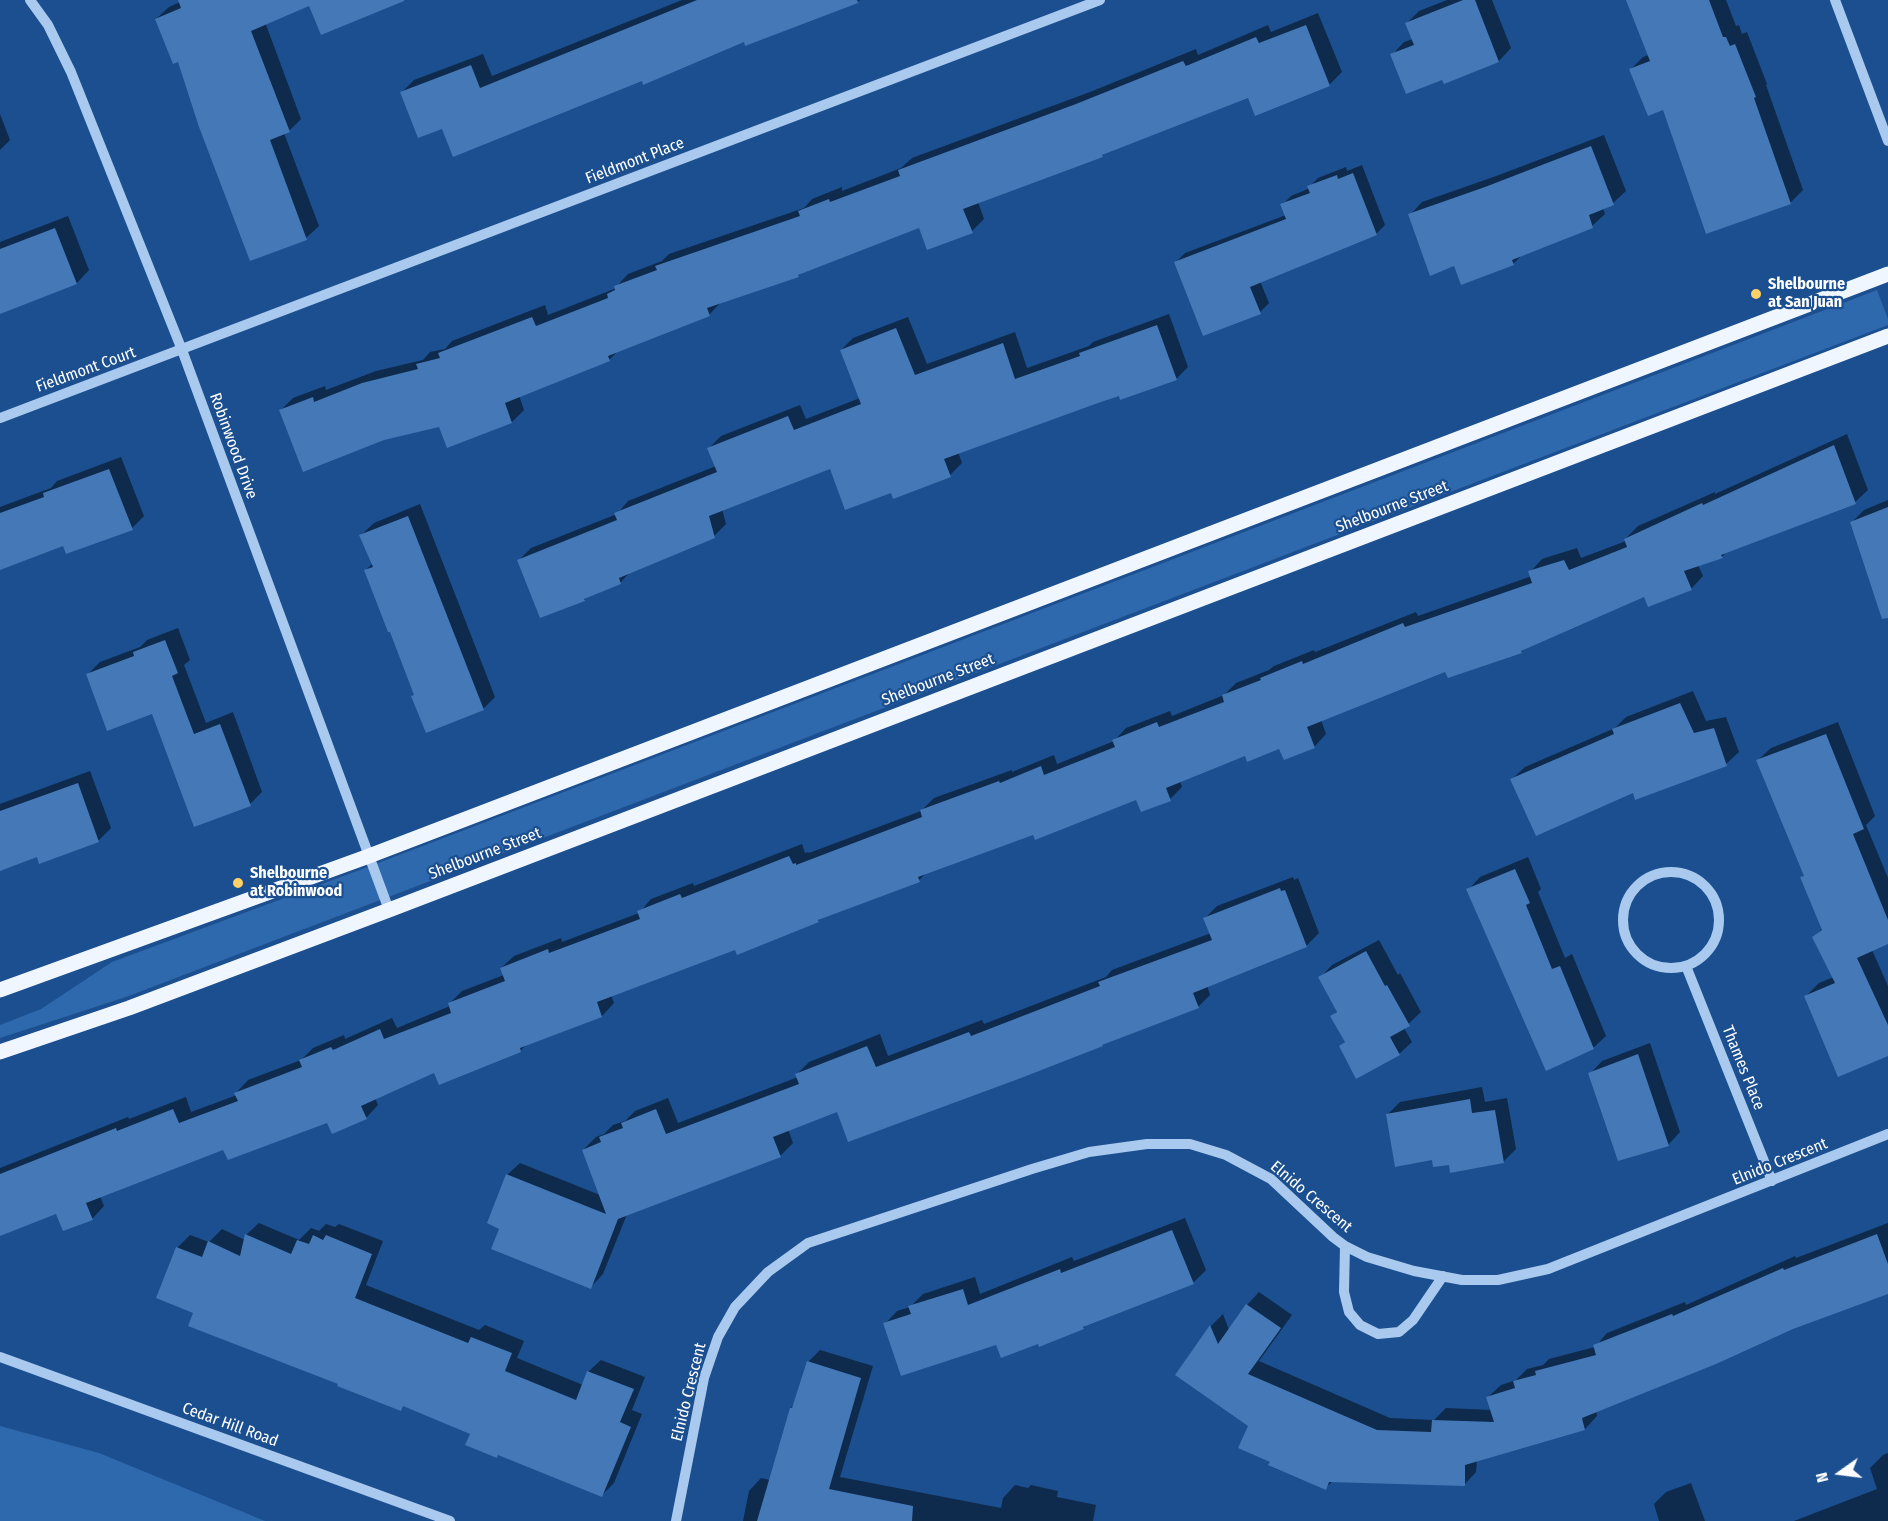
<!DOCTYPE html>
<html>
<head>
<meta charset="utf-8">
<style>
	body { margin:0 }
	#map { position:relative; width:1888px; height:1521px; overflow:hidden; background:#1b4f8f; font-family:"Fira Sans Condensed",sans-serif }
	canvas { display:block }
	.north { position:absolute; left:1810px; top:1443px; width:60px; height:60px; -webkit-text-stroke:4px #1b4f8f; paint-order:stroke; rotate:256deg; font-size:16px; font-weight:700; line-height:24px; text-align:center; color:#fff }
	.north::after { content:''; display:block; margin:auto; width:21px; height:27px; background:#fff; clip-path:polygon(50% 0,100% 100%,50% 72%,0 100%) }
</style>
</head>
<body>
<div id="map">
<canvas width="1888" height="1521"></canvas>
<div class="north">N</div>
</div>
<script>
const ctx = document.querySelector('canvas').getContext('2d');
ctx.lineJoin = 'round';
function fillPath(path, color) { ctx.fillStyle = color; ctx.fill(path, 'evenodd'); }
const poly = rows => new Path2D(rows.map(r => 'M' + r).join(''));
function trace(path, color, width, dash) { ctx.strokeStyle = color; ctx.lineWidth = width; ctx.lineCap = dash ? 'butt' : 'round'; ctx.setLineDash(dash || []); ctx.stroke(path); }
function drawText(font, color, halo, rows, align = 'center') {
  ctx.font = font + ' "Fira Sans Condensed",sans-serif'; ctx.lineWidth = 4.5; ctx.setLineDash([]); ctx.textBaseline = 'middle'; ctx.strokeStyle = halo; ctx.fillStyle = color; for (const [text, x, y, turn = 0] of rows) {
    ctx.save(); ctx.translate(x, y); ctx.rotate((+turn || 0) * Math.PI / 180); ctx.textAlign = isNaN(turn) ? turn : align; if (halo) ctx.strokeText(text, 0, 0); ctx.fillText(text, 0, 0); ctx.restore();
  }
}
const green = poly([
	[1877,290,1888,319,1888,325,126,997,0,1038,0,1025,41,1009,112,962,373,865],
	[0,1426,99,1453,265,1521,0,1521]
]);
const shadow = poly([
	[180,0,269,0,265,22,301,119,289,131,284,133,319,226,306,238,179,60,156,19,169,7,180,2],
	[682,0,861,0,746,44,745,40,643,79,443,127,402,92,414,80,483,54,492,76],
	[1447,0,1492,0,1511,48,1499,61,1443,78,1392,55,1404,42,1413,39,1407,23,1419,11],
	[1628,0,1726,0,1736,26,1739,25,1742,34,1747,32,1767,84,1766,85,1803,190,1790,203,1664,108,1631,69,1643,57,1649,55],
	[1318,13,1342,72,1329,85,1248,96,1106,152,1102,156,978,202,984,219,972,231,920,226,803,271,798,276,722,301,709,315,620,349,609,360,519,395,524,410,512,422,440,425,280,411,293,398,325,386,326,390,376,371,423,360,430,352,445,349,452,341,545,305,548,315,614,289,628,274,662,261,669,254,804,208,812,199,842,187,842,191,901,168,912,158,1090,92,1196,49,1198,55,1268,25,1271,32],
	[0,114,10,140,0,150],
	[1604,135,1626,191,1613,203,1603,208,1605,214,1592,226,1524,253,1513,264,1454,265,1410,215,1422,202,1499,175],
	[1362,165,1385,225,1376,234,1260,281,1269,303,1260,312,1176,262,1185,253,1286,215,1282,205,1291,196,1310,188,1309,187,1318,178,1346,167,1347,171],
	[68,216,89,270,77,283,0,312,0,242],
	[1169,314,1188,367,1176,379,1120,394,958,452,962,463,950,475,892,491,831,467,722,509,726,524,714,536,631,571,620,583,588,596,584,600,541,617,519,560,531,548,617,514,628,501,716,466,709,448,721,436,800,405,806,419,860,398,841,350,853,338,908,317,927,364,1015,332,1027,368,1089,346,1093,342],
	[1847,434,1868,490,1855,502,1727,551,1722,557,1698,565,1703,576,1691,589,1645,595,1526,648,1521,652,1446,670,1321,720,1326,734,1314,747,1280,747,1246,754,1180,781,1182,787,1170,799,1137,798,1034,833,928,871,919,880,822,917,818,921,736,948,611,995,614,1003,602,1016,528,1043,520,1051,435,1071,375,1098,378,1105,366,1118,327,1121,224,1148,100,1196,104,1206,92,1219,57,1212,0,1229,0,1168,128,1117,129,1119,186,1097,191,1112,237,1095,236,1093,248,1080,301,1060,313,1048,344,1035,345,1039,392,1018,397,1028,450,1006,449,1004,462,991,504,975,501,968,514,956,561,938,562,942,639,913,651,899,693,883,694,886,802,844,805,853,808,852,809,853,921,811,934,798,1012,770,1012,772,1054,755,1057,764,1114,741,1126,728,1170,711,1172,716,1224,695,1236,683,1269,670,1274,666,1314,650,1315,652,1416,612,1418,616,1532,576,1530,572,1542,559,1577,548,1581,558,1626,541,1625,539,1638,526,1715,492,1715,494],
	[121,457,144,516,132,528,64,544,0,569,0,507,51,488,57,481],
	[1888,500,1888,602,1852,522,1864,510],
	[420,504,495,697,483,709,415,694,391,630,365,571,373,563,361,535,374,523],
	[178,628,190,660,184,665,206,723,233,712,262,792,250,804,153,712,88,674,100,662,140,647,147,640],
	[1693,691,1706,721,1726,717,1739,752,1726,764,1636,798,1634,791,1512,779,1525,767,1615,728,1626,717],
	[1838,722,1875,816,1866,825,1888,878,1888,942,1872,950,1888,986,1888,1054,1806,996,1819,983,1834,977,1814,937,1823,928,1802,878,1805,875,1758,760,1771,748],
	[90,771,111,828,98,841,38,855,0,869,0,804],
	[1528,857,1541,889,1538,892,1565,958,1572,954,1606,1036,1593,1048,1468,890,1480,877],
	[1293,877,1294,880,1298,878,1319,933,1306,946,1207,985,1210,995,1198,1007,838,1110,788,1129,793,1143,780,1156,627,1214,603,1274,591,1287,501,1228,507,1175,520,1163,600,1195,583,1150,596,1137,604,1134,613,1125,625,1121,635,1111,668,1098,678,1123,798,1077,797,1074,809,1062,880,1034,888,1056,982,1020,984,1024,1106,977,1112,970,1211,933,1205,918,1217,906],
	[1379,940,1398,975,1400,973,1421,1012,1404,1028,1412,1042,1399,1054,1340,1046,1346,1041,1332,1016,1338,1010,1320,978,1332,965],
	[1650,1043,1680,1132,1668,1145,1590,1074,1602,1061],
	[1482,1087,1485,1102,1507,1098,1516,1149,1503,1162,1450,1163,1433,1158,1388,1114,1400,1102],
	[1185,1218,1206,1270,1193,1283,1087,1324,1083,1328,1039,1342,997,1343,885,1324,897,1311,910,1307,923,1294,975,1277,980,1294,1072,1257,1074,1261],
	[259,1223,299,1240,311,1228,319,1231,326,1224,335,1227,339,1224,383,1241,366,1285,479,1330,485,1325,524,1341,517,1358,583,1385,588,1372,601,1360,645,1377,632,1410,642,1414,614,1483,602,1495,499,1454,497,1457,472,1433,404,1405,400,1409,340,1383,195,1312,158,1297,178,1247,190,1235,209,1242,222,1229,245,1240,246,1235],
	[1888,1223,1888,1292,1793,1328,1596,1410,1597,1416,1585,1429,1477,1460,1476,1472,1464,1485,1333,1481,1325,1488,1272,1461,1249,1426,1177,1374,1211,1326,1223,1314,1229,1330,1247,1305,1259,1292,1292,1315,1259,1361,1390,1418,1434,1420,1446,1408,1492,1410,1488,1397,1501,1385,1516,1380,1527,1369,1543,1365,1549,1359,1595,1347,1607,1333,1685,1302,1686,1305,1795,1256,1796,1258],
	[820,1350,873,1366,840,1477,1001,1508,1003,1498,1015,1485,1028,1488,1031,1485,1058,1491,1057,1497,1096,1505,1093,1521,743,1521,749,1491,761,1478,770,1480,791,1408,795,1404,808,1362],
	[1888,1453,1888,1521,1794,1521,1877,1489,1870,1468,1883,1455],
	[1691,1483,1705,1521,1659,1521,1654,1504,1666,1492]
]);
const building = poly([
	[178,0,404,0,404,1,321,35,309,6,251,31,290,132,270,140,307,240,250,261,199,127,178,62,173,64,155,19,181,8],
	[697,0,857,0,858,3,745,46,744,42,643,85,642,81,453,157,442,129,418,138,400,92,471,65,480,88],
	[1463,0,1475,0,1499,62,1444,84,1442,80,1406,94,1390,54,1414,45,1405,23],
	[1626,0,1709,0,1723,37,1726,37,1730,46,1735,44,1756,97,1754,98,1791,204,1706,234,1663,110,1648,116,1629,69,1650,61],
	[1306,25,1330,86,1255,116,1248,98,1102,155,1103,157,963,209,973,233,927,250,919,228,798,275,799,277,707,308,710,316,608,356,610,361,505,403,512,423,447,448,439,427,384,440,303,472,279,410,313,397,314,402,362,383,418,369,416,364,440,358,438,353,532,317,536,326,608,298,607,294,615,290,614,286,657,270,655,266,800,216,798,211,829,199,830,202,900,176,898,170,1076,104,1183,61,1186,66,1256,37,1259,43],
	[1591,146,1614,205,1589,215,1593,228,1512,260,1514,265,1461,285,1454,266,1430,276,1408,214,1485,187],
	[1353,173,1377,235,1250,287,1261,314,1203,336,1174,262,1286,219,1280,204,1310,193,1307,186,1337,175,1338,179],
	[55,228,77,284,0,314,0,249],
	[1157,325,1177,380,1120,400,1119,396,1098,403,944,459,951,477,893,499,891,493,845,510,830,469,709,516,715,538,619,578,621,584,584,599,585,601,540,618,517,560,617,520,614,513,717,472,707,448,788,416,794,430,861,404,840,350,896,328,915,375,1003,343,1015,379,1080,356,1079,353],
	[1834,445,1856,504,1721,555,1723,558,1684,571,1692,590,1648,607,1644,597,1521,651,1522,653,1448,678,1445,672,1307,727,1315,748,1284,760,1279,749,1247,762,1245,756,1166,788,1171,801,1141,812,1136,800,1035,840,1033,835,918,877,920,882,818,920,819,922,737,955,735,950,597,1002,602,1017,520,1048,521,1052,439,1085,434,1073,361,1106,367,1119,332,1134,327,1123,228,1160,223,1150,86,1203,93,1220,63,1231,56,1214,0,1236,0,1174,116,1128,117,1131,173,1109,179,1123,238,1101,234,1093,302,1067,299,1060,331,1047,333,1050,380,1029,384,1039,451,1013,448,1003,505,981,500,968,548,949,549,953,640,919,637,911,680,894,682,898,789,856,793,864,796,863,796,865,922,817,920,810,999,781,1000,783,1041,766,1044,775,1115,747,1112,740,1157,722,1159,727,1224,702,1222,695,1261,680,1260,678,1302,661,1303,664,1403,623,1405,627,1532,583,1528,571,1564,560,1569,570,1627,547,1624,539,1702,503,1703,505],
	[109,469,133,530,66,554,63,546,0,570,0,513,44,497,43,493],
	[1888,507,1888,618,1882,619,1850,522],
	[408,516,484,710,426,733,411,696,414,695,390,632,388,632,364,570,373,567,359,535],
	[165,640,178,673,172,676,194,734,220,724,251,806,194,827,152,714,107,731,86,674,134,656,133,652],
	[1680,703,1694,733,1714,728,1727,766,1635,800,1633,793,1536,836,1510,779,1614,734,1612,729],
	[1826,734,1864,829,1853,834,1888,920,1888,944,1857,958,1888,1025,1888,1056,1838,1077,1804,996,1835,983,1812,937,1822,930,1800,877,1804,876,1756,760],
	[78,783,99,842,39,864,37,857,0,871,0,811],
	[1515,869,1530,903,1526,905,1552,969,1560,966,1594,1049,1546,1071,1466,889],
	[1280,888,1281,891,1285,890,1307,947,1193,993,1199,1008,1102,1045,1103,1046,1021,1078,848,1142,837,1112,773,1137,781,1157,618,1219,591,1289,491,1249,499,1229,487,1223,506,1174,606,1214,582,1150,601,1142,599,1137,623,1128,621,1123,656,1109,666,1134,799,1084,795,1074,867,1046,876,1067,969,1032,971,1036,1100,986,1098,982,1212,940,1203,918],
	[1366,951,1385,986,1387,985,1410,1026,1390,1037,1400,1055,1356,1079,1339,1046,1345,1042,1330,1016,1337,1012,1318,977],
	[1638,1054,1669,1146,1618,1161,1588,1073],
	[1470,1099,1472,1113,1495,1110,1504,1163,1450,1173,1449,1165,1433,1167,1432,1160,1395,1167,1386,1114],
	[1172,1230,1194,1284,1083,1327,1084,1329,1039,1347,1038,1344,1001,1358,996,1345,901,1376,883,1323,911,1314,908,1306,963,1289,968,1305,1060,1269,1061,1273],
	[245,1234,291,1254,297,1240,309,1244,313,1235,323,1240,326,1235,372,1254,355,1298,468,1343,471,1337,512,1353,505,1371,576,1400,587,1371,634,1389,620,1422,631,1427,602,1497,498,1455,497,1458,465,1445,470,1434,403,1406,401,1411,337,1386,338,1384,188,1326,193,1313,156,1298,176,1247,202,1257,208,1241,240,1256],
	[1877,1234,1888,1264,1888,1294,1793,1329,1716,1364,1582,1418,1585,1430,1465,1465,1465,1486,1329,1482,1326,1490,1268,1465,1270,1462,1238,1448,1248,1426,1175,1375,1210,1325,1218,1344,1246,1304,1281,1328,1248,1374,1377,1430,1431,1432,1432,1420,1494,1422,1486,1397,1515,1388,1513,1381,1536,1375,1535,1371,1596,1355,1593,1345,1672,1314,1673,1316,1783,1268,1784,1270],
	[807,1361,861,1378,829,1489,913,1506,912,1521,757,1521,790,1408,792,1408]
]);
const minor = poly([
	[30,0,48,25,71,72,182,350,389,910],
	[1835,0,1888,141],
	[0,418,1100,0],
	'1623 920a48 48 0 1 1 96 0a48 48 0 1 1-96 0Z',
	[1686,966,1772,1181],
	[1345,1246,1344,1292,1349,1312,1360,1325,1378,1334,1399,1332,1413,1320,1443,1276],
	[0,1357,450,1521],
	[676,1521,704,1378,718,1337,735,1307,768,1272,808,1243,1032,1169,1089,1152,1147,1144,1190,1144,1226,1155,1271,1179,1333,1237,1345,1246,1367,1257,1414,1271,1462,1280,1498,1280,1548,1269,1888,1134]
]);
const major = poly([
	[0,990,369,856,1888,274],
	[0,1052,129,1008,389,910,1888,336]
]);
const markers = [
	[1756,294,6,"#ffd166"],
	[238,883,6,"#ffd166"]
];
const streetNames = [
	["Fieldmont Place",635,161,-21],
	["Fieldmont Court",86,370,-20],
	["Robinwood Drive",233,446,70],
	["Shelbourne Street",1392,507,-21],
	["Shelbourne Street",938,680,-21],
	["Shelbourne Street",485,854,-21],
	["Thames Place",1743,1068,68],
	["Elnido Crescent",1780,1162,-22],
	["Elnido Crescent",1311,1197,40],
	["Elnido Crescent",689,1392,-76],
	["Cedar Hill Road",230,1425,20]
];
const poiNames = [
	["Shelbourne",1768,285],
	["at San Juan",1768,303],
	["Shelbourne",250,874],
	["at Robinwood",250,892]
];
fillPath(green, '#2e69ad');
fillPath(shadow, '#0007');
fillPath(building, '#4478b7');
trace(minor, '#a9c9ee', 10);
trace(major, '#f0f6ff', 15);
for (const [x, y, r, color] of markers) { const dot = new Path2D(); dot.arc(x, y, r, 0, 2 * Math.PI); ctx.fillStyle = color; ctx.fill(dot); trace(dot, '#1b4f8f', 2); }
drawText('16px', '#fff', '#1b4f8f', streetNames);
drawText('bold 16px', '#fff', '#1b4f8f', poiNames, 'left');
</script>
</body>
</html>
